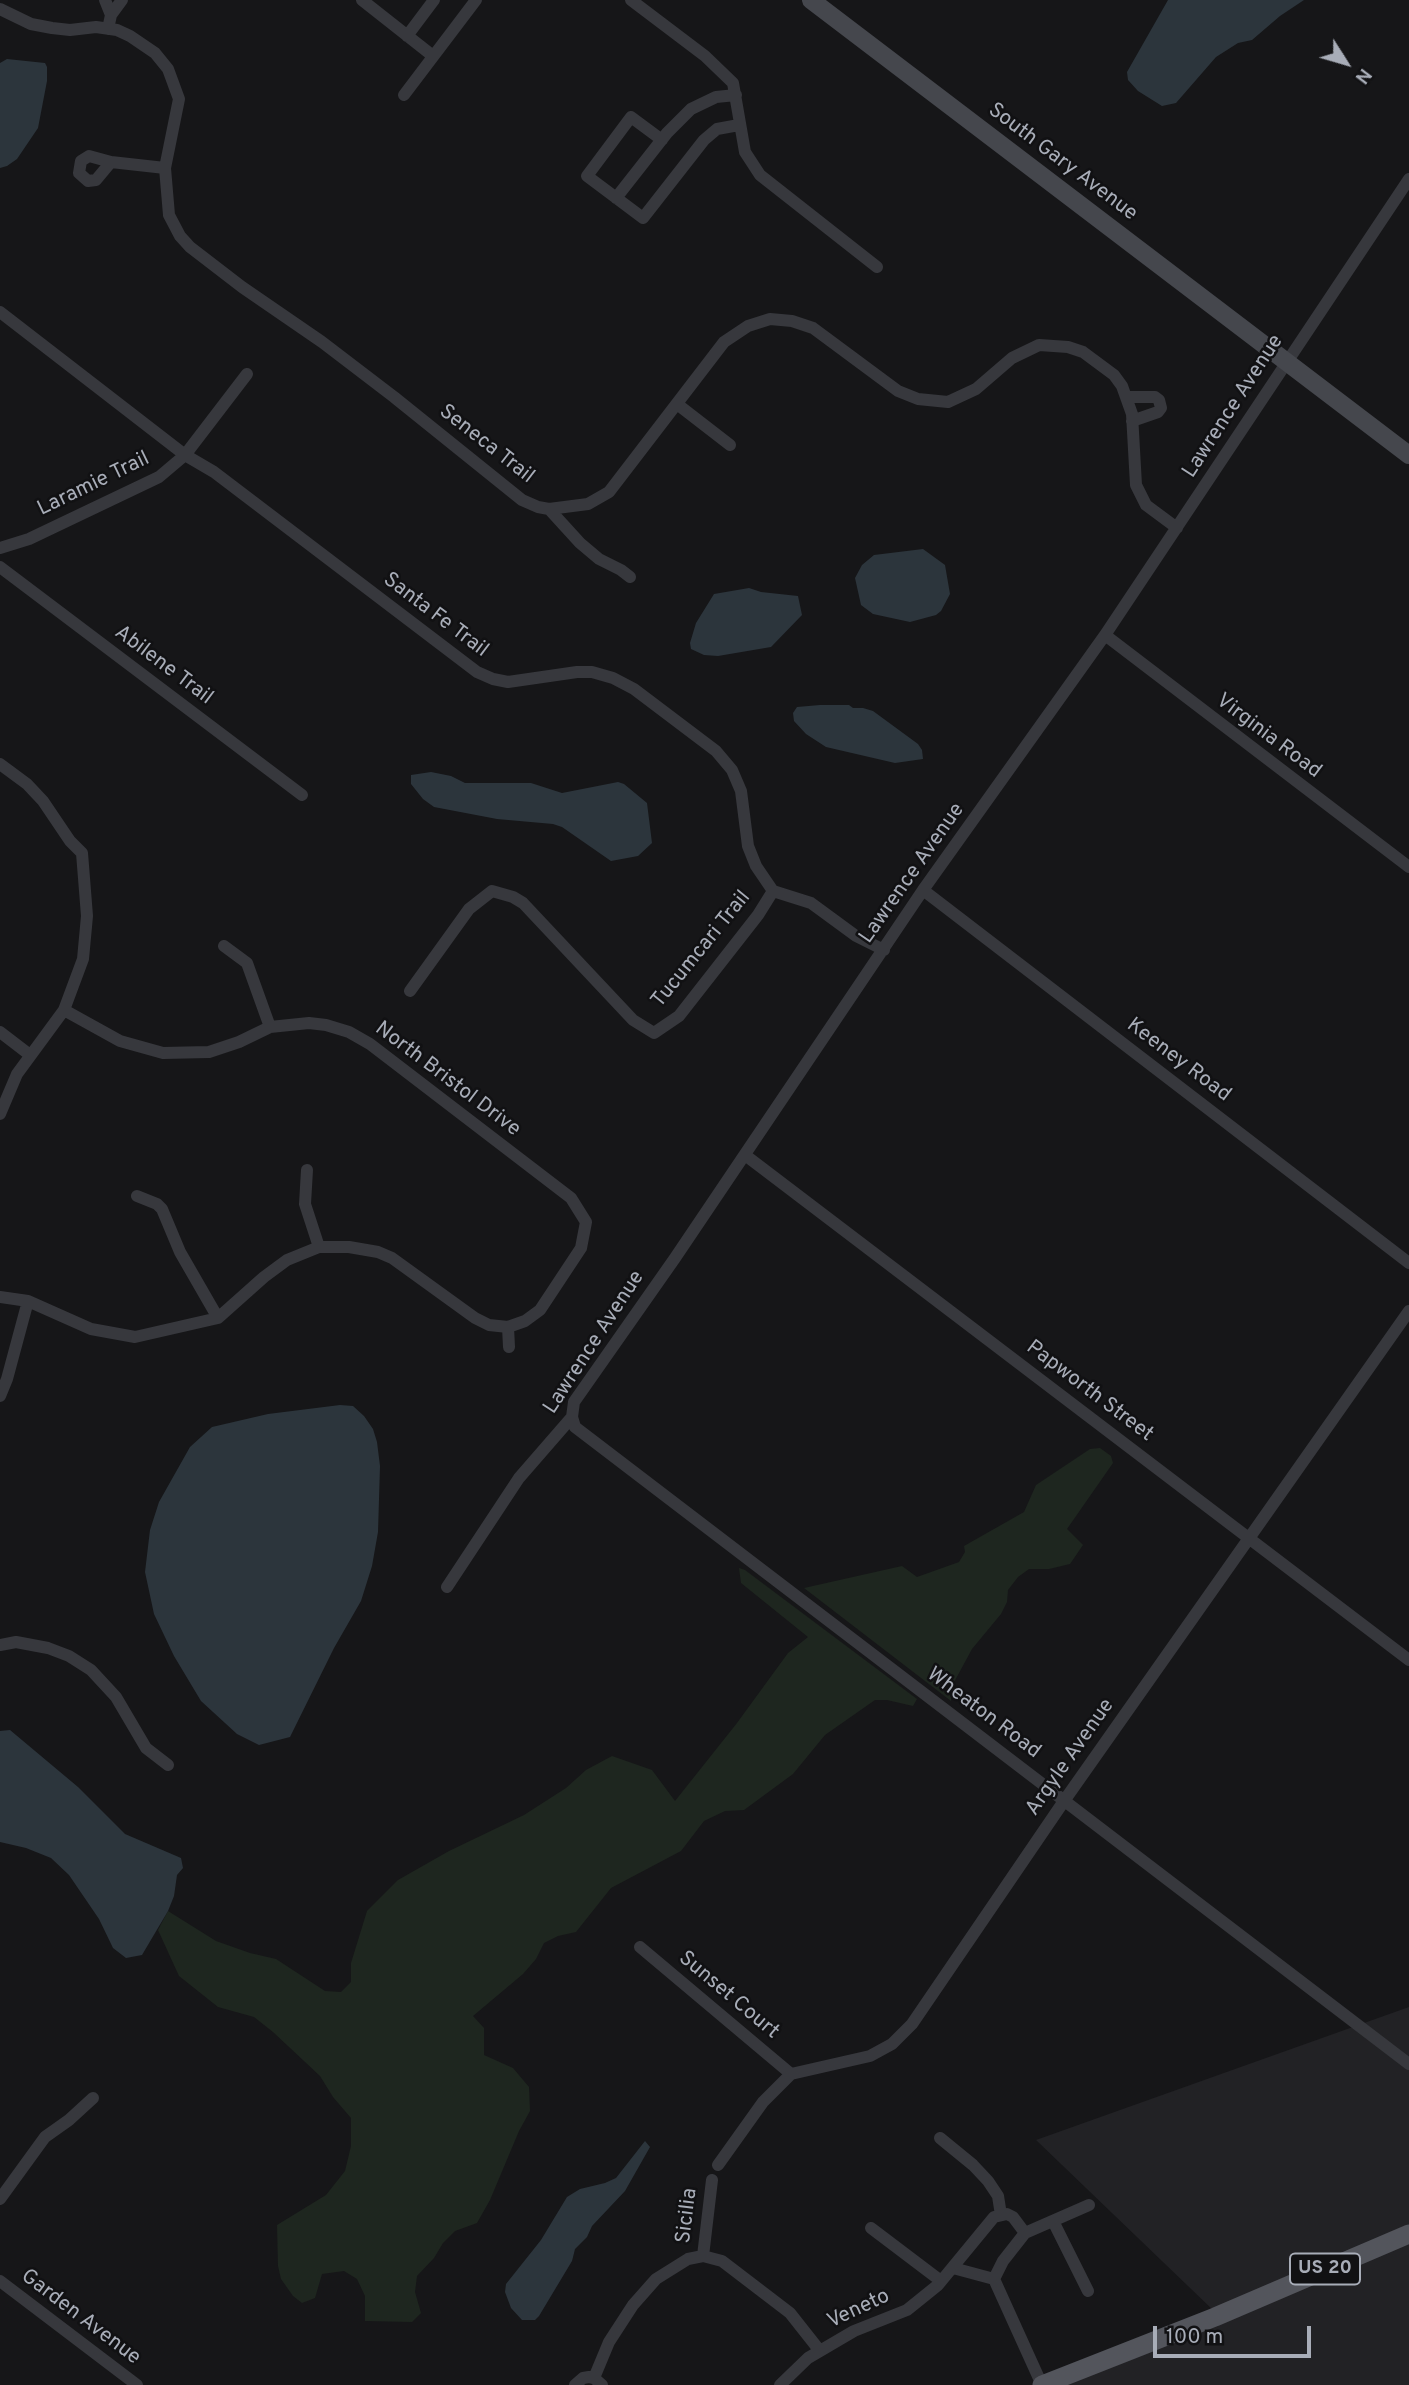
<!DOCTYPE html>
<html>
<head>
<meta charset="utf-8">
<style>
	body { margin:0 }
	#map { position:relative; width:1409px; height:2385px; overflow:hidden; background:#161618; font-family:Overpass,sans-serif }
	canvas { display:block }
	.north { position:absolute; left:1311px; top:28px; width:70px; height:70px; -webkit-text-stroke:5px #111113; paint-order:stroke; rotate:127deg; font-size:19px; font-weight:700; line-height:28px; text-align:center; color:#a8adb8 }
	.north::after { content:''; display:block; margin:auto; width:24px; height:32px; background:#a8adb8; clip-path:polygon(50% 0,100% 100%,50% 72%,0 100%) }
	.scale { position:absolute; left:1153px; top:2326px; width:158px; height:32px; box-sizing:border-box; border:4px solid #a8adb8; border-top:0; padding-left:9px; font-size:21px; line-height:24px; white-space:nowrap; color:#a8adb8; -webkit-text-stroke:5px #111113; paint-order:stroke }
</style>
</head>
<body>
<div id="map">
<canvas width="1409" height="2385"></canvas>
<div class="north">N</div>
<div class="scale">100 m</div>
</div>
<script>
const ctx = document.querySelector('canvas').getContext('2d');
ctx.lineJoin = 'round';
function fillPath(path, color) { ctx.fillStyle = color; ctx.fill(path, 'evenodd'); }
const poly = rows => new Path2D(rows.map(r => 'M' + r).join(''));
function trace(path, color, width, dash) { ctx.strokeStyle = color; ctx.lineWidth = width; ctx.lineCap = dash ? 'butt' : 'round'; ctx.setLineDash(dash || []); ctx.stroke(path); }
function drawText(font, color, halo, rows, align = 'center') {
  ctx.font = font + ' Overpass,sans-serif'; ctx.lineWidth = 5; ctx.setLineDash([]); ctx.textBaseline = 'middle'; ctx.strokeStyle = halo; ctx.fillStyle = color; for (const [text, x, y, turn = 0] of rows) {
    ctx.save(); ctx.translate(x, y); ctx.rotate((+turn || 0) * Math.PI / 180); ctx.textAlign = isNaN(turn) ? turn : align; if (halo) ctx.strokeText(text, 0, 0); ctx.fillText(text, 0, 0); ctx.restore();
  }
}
const built = poly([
	[1409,2007,1409,2229,1214,2311,1036,2140],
	[1409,2236,1409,2385,1049,2385]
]);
const green = poly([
	[1100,1448,1111,1456,1113,1463,1067,1529,1083,1545,1070,1564,1049,1569,1029,1569,1018,1577,1008,1590,1007,1602,1001,1614,972,1649,952,1686,951,1701,804,1588,902,1566,917,1577,959,1562,965,1552,964,1546,1024,1512,1036,1485,1090,1449],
	[739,1568,745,1570,917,1699,913,1706,887,1700,875,1700,825,1735,793,1774,744,1810,725,1811,704,1821,681,1851,611,1888,576,1932,558,1936,544,1943,536,1959,523,1974,473,2016,484,2028,484,2055,513,2068,529,2087,530,2111,519,2131,490,2200,477,2223,455,2231,443,2243,434,2258,417,2276,415,2292,421,2313,412,2322,365,2321,365,2296,357,2279,344,2271,322,2274,315,2298,302,2303,293,2296,281,2279,278,2266,277,2225,326,2195,345,2171,351,2146,351,2118,333,2097,320,2076,273,2032,254,2017,218,2007,179,1976,158,1930,168,1911,216,1941,250,1953,276,1959,325,1991,341,1992,351,1982,351,1963,367,1911,398,1880,449,1851,524,1815,566,1788,586,1770,612,1756,652,1770,675,1801,737,1723,788,1653,808,1637,741,1583]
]);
const water = poly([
	[1168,0,1304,0,1280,16,1252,40,1238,43,1216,57,1176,103,1162,106,1138,91,1128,80,1127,72],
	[7,59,45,63,47,67,47,81,38,128,17,159,7,166,0,168,0,63],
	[923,549,945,565,950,594,941,611,936,615,910,622,873,614,861,605,855,578,862,565,874,555],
	[749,588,761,592,798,596,802,615,771,647,718,656,704,655,691,649,690,643,696,623,714,594],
	[820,705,849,705,853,708,863,708,873,711,918,744,922,750,923,759,895,763,826,747,806,734,794,721,793,713,797,707],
	[431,772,451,776,465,783,531,783,562,793,618,782,624,784,647,803,652,843,638,856,611,861,562,827,553,824,497,819,434,807,423,799,411,784,411,775],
	[340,1405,353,1406,364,1416,373,1429,377,1442,380,1466,378,1532,372,1566,361,1601,334,1648,290,1737,259,1745,237,1734,201,1701,174,1656,154,1614,145,1572,150,1530,159,1502,190,1447,212,1427,268,1414],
	[10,1730,78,1787,125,1834,181,1858,183,1868,177,1875,174,1896,168,1911,142,1955,126,1958,113,1948,99,1919,69,1875,51,1858,26,1848,0,1842,0,1731],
	[645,2141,650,2147,625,2191,592,2226,587,2237,575,2249,572,2261,539,2316,535,2320,522,2320,511,2308,505,2292,506,2284,541,2240,567,2197,580,2189,605,2183,616,2178]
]);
const minor = poly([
	[105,0,111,15],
	[362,0,433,56],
	[631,0,705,56,733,83,745,152,760,175,877,267],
	[0,9,31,24,52,28,70,30,96,27,117,30,130,36,155,53,168,69,179,99,165,168,169,215,180,236,190,247,242,287,322,342,394,397,522,500,538,507,549,509,588,504,609,492,724,342,748,326,770,319,792,321,813,328,898,391,918,399,948,402,976,389,1012,358,1039,345,1068,347,1083,352,1114,375,1122,386,1132,414,1136,485,1146,505,1177,528],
	[108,29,111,15,122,0],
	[407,36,434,0],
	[404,95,476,0],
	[662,140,631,117,587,176,643,218,704,140,717,129,739,125],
	[111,162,96,180,88,181,79,173,81,161,89,156,111,162,165,168],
	[616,198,667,133,691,109,716,97,736,95],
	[0,312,185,455,214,472,477,672,493,679,508,682,577,672,592,672,613,678,634,689,716,751,732,770,741,791,748,846,756,866,773,891,811,903,856,936,884,950],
	[1127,397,1155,397,1159,400,1161,408,1158,412,1132,421],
	[677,404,730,445],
	[549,509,580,543,599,559,621,570,630,577],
	[0,548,29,539,159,477,185,455,247,374],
	[0,567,302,795],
	[1105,635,1409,867],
	[0,764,27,784,43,801,70,841,82,853,87,916,83,959,64,1010,17,1074,0,1114],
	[923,890,1409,1263],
	[224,946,247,963,270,1027],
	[410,991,469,909,492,891,513,897,523,903,633,1020,654,1033,679,1016,758,915,773,891],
	[0,1032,30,1055],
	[745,1155,1409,1660],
	[307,1170,305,1204,319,1247],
	[137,1196,157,1204,162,1209,180,1252,218,1318],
	[0,1297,28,1301,91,1329,135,1337,218,1318,264,1277,287,1260,319,1247,349,1247,378,1252,392,1258,475,1318,489,1325,508,1327,525,1321,540,1310,581,1248,586,1222,571,1198,370,1044,349,1032,326,1025,309,1023,270,1027,239,1042,209,1052,163,1053,120,1041,64,1010],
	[508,1327,509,1347],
	[0,1396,7,1379,28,1301],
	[572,1417,575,1427,1409,2064],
	[447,1587,519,1478,572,1417,574,1402,675,1258,923,890,1105,635,1409,179],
	[0,1645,16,1642,48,1648,69,1656,91,1670,116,1697,146,1748,168,1765],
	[640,1947,791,2074],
	[940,2138,973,2165,988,2181,998,2196,1001,2215],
	[718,2165,763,2102,791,2074,870,2056,892,2044,912,2024,1064,1801,1409,1311],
	[0,2199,45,2137,69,2120,93,2098],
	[1053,2221,1088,2291],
	[871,2228,941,2281],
	[703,2256,712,2180],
	[953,2268,994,2279],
	[994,2279,1042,2385],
	[994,2279,1003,2261,1025,2233],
	[0,2281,137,2385],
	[594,2378,609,2342,633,2305,656,2279,688,2259,703,2256,722,2261,790,2313,820,2351],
	[575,2385,583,2378,589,2377,594,2378,602,2385],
	[780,2385,808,2358,854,2331,907,2310,938,2285,994,2217,1007,2214,1013,2217,1025,2233,1089,2205]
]);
const secondary = poly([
	[811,0,1409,455]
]);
const primary = poly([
	[1042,2385,1215,2317,1409,2234]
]);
const shields = [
	[1325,2269,70]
];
const shieldNames = [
	["US 20",1325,2269]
];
const streetNames = [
	["South Gary Avenue",1062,163,37],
	["Lawrence Avenue",1234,407,-57],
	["Seneca Trail",486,445,38],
	["Laramie Trail",94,485,-26],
	["Santa Fe Trail",435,616,37],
	["Abilene Trail",163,666,37],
	["Virginia Road",1268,737,37],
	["Lawrence Avenue",913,874,-55],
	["Tucumcari Trail",702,950,-51],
	["Keeney Road",1178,1061,37],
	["North Bristol Drive",447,1080,37],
	["Lawrence Avenue",595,1343,-57],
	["Papworth Street",1089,1392,37],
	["Wheaton Road",983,1714,37],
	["Argyle Avenue",1071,1758,-55],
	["Sunset Court",728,1996,40],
	["Sicilia",688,2216,-83],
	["Veneto",859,2310,-25],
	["Garden Avenue",80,2318,37]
];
fillPath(built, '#222225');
fillPath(green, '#1e261f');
fillPath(water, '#2c353c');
trace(minor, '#37383d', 12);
trace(secondary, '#45474d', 18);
trace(primary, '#53555c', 19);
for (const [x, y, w] of shields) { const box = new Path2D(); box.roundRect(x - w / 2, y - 15.5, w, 31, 5); ctx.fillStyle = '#111113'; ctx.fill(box); trace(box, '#a8adb8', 2); }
drawText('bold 19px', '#a8adb8', null, shieldNames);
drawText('21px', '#a8adb8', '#111113', streetNames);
</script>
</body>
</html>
